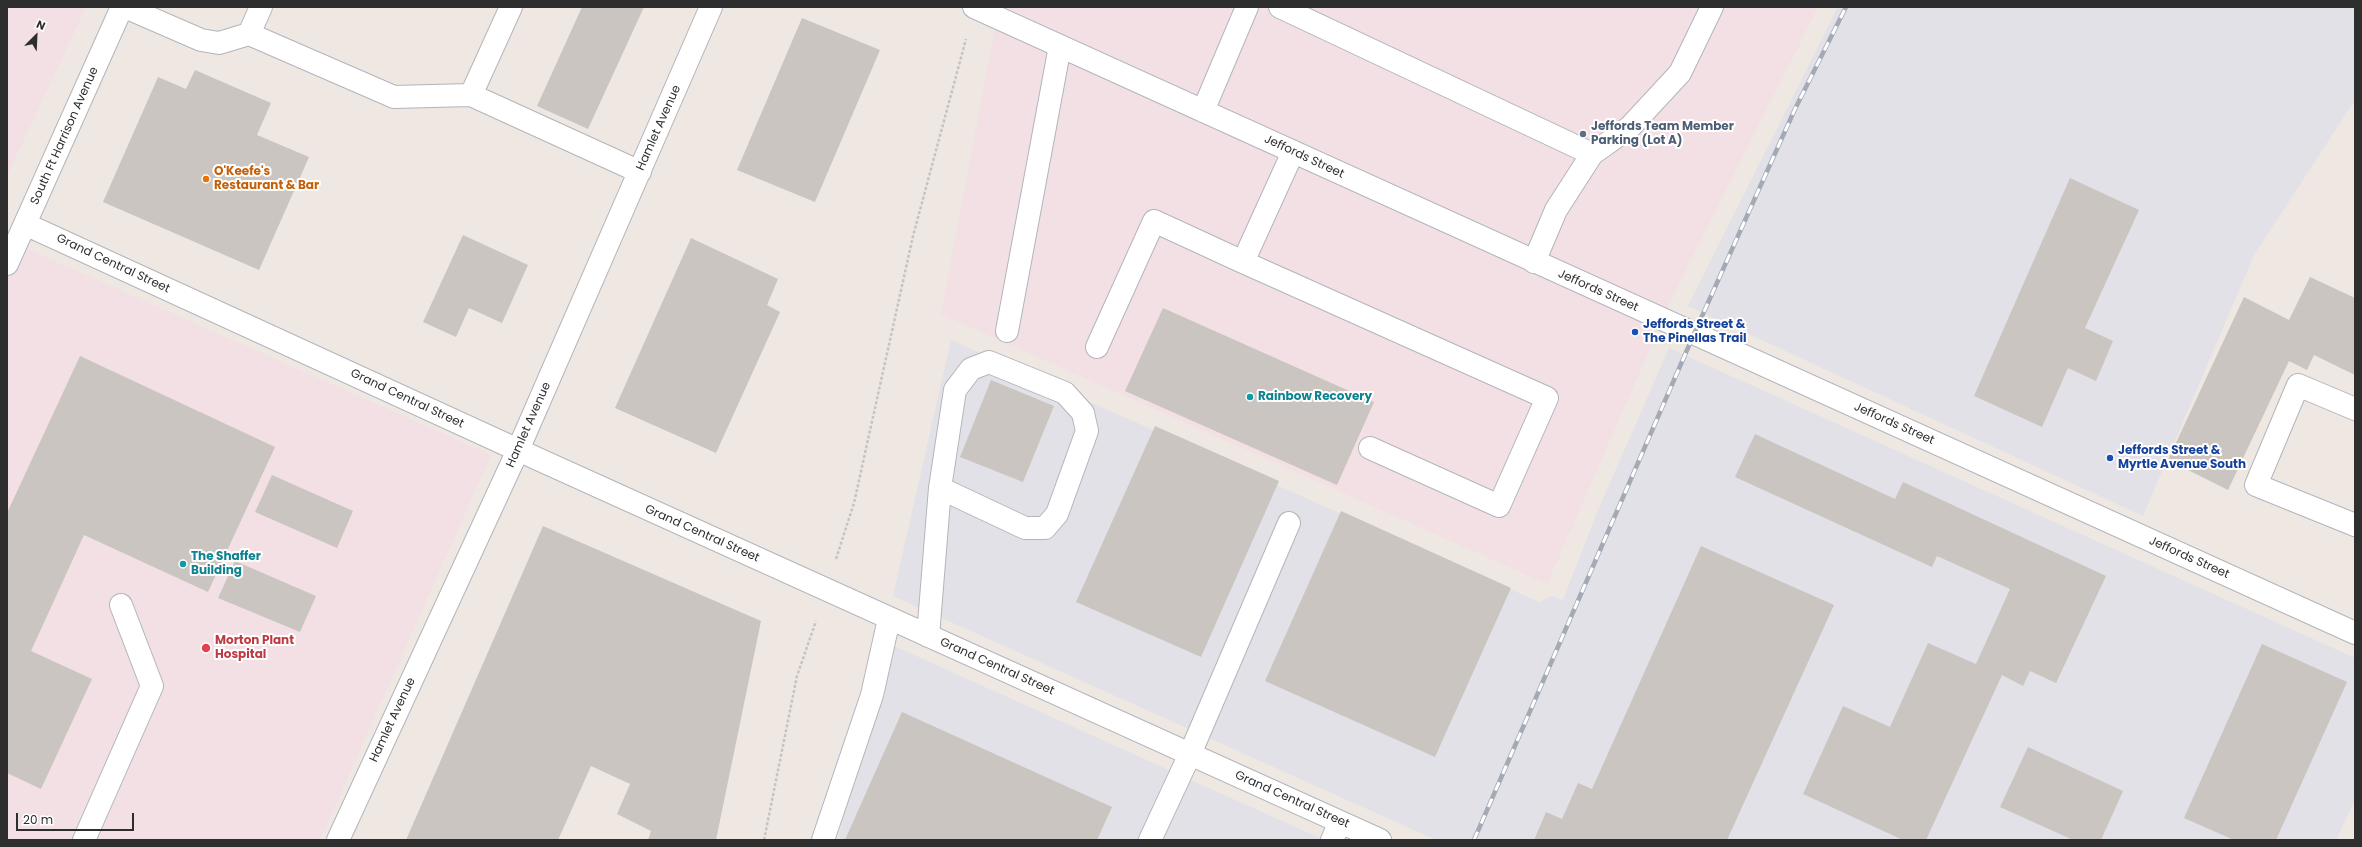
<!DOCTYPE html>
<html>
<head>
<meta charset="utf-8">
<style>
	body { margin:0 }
	#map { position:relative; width:2362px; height:847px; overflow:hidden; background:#eee7e2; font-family:Poppins,sans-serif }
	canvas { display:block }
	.frame { position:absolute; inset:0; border:8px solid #2e2e2e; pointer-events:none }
	.north { position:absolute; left:16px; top:16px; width:40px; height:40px; -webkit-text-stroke:3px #fff; paint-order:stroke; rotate:24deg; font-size:11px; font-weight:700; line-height:16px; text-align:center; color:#2e2e2e }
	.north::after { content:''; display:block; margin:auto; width:14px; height:18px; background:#2e2e2e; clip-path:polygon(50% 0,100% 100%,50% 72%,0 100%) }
	.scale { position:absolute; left:16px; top:813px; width:118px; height:18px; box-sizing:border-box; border:2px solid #2e2e2e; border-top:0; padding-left:5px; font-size:12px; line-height:14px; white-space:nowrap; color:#2e2e2e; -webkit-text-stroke:3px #fff; paint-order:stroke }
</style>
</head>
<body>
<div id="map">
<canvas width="2362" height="847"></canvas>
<div class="frame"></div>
<div class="north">N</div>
<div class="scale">20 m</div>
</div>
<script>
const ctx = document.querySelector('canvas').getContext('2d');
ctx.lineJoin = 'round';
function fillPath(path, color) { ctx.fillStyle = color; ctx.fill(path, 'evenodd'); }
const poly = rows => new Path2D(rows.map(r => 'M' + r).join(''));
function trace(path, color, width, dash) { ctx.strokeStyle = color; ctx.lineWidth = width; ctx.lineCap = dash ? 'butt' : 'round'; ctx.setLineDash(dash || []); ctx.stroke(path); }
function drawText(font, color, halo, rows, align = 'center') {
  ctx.font = font + ' Poppins,sans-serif'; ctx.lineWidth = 4; ctx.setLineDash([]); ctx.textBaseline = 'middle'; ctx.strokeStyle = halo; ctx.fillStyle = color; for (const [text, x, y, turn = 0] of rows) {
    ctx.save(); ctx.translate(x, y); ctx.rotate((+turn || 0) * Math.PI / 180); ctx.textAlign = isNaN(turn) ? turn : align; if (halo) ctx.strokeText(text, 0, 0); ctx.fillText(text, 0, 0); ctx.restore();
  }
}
const industrial = poly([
	[1838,7,2355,7,2355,100,2254,255,2143,516,1688,306],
	[951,340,1539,602,1552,596,1563,600,1596,515,1669,348,2355,658,2355,800,2336,840,1436,840,893,596],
	[883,641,1324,840,838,840]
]);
const medical = poly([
	[7,7,86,7,7,176],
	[1001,7,1818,7,1674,294,1547,584,941,314,994,33],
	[7,240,491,455,320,840,7,840]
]);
const building = poly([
	[582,7,644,7,588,129,537,106],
	[802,18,880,50,815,202,737,170],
	[195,70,271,103,257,135,309,157,259,270,103,202,158,77,186,89],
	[2070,178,2139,210,2085,328,2113,341,2096,381,2068,368,2042,427,1974,396],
	[463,235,528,265,502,323,469,308,456,337,423,322],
	[691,238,778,279,767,305,780,312,716,453,615,408],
	[2310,277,2355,298,2355,375,2314,355,2307,370,2289,361,2228,490,2168,460,2244,297,2289,320],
	[1163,308,1374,402,1337,485,1125,391],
	[80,356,275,447,208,592,84,535,31,651,92,679,41,789,7,773,7,513],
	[991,380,1054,406,1023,482,960,457],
	[1155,426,1279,481,1201,657,1076,602],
	[1755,434,1895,499,1903,482,2106,576,2056,683,2030,671,2023,686,2002,675,1926,840,1903,840,1803,794,1843,706,1890,727,1928,643,1976,664,2010,589,1937,556,1932,567,1735,477],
	[272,475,353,511,337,548,255,512],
	[1341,511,1511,588,1435,757,1265,681],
	[543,526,761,621,716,840,648,840,651,831,617,814,630,784,591,766,558,840,406,840],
	[1701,546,1834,605,1727,840,1534,840,1546,812,1562,819,1578,783,1592,789],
	[235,561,316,596,300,632,218,598],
	[2262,644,2347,682,2276,840,2234,840,2184,818],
	[902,712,1112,807,1097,840,845,840],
	[2028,747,2123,791,2101,840,2073,840,2000,807]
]);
const path = poly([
	[836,559,854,503,913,236,966,39],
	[764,840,797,676,816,621]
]);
const minor = poly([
	[125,7,201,40,219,43,249,34,394,97,471,95],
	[511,7,471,95,640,172],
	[974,7,2355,633],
	[1280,7,1592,154],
	[249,34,261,7],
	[1203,111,1247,7],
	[1293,152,1243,262,1547,398,1499,506,1370,448],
	[25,224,518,450,1380,840],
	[1534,262,1556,210,1592,154,1630,127,1680,73,1712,7],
	[7,264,122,7],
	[1007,331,1060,46],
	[1097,347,1154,221,1243,262],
	[2355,409,2298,385,2256,485,2355,525],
	[928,636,940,488,955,390,971,369,989,362,1065,393,1083,413,1087,431,1057,514,1045,528,1025,528,940,488],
	[84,840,152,686,121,605],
	[338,840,518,450,711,7],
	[823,840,872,695,889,619],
	[1150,840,1190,754,1289,523],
	[1332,840,1340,822]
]);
const rail = poly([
	[1474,840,1694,334,1795,109,1846,7]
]);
const markers = [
	[1583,134,4,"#5c6f8a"],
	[206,179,4,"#e8710a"],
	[1635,332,4,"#1a4fb4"],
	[1250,397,4,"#0f9aa8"],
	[2110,458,4,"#1a4fb4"],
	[183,564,4,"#0f9aa8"],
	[206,648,5,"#e0444e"]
];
const serviceNames = [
	["Jeffords Team Member",1591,127],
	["Parking (Lot A)",1591,141]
];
const streetNames = [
	["Hamlet Avenue",659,128,-66],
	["South Ft Harrison Avenue",65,136,-66],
	["Jeffords Street",1304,157,25],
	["Grand Central Street",113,264,25],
	["Jeffords Street",1598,291,24],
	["Grand Central Street",407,399,25],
	["Jeffords Street",1894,424,24],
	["Hamlet Avenue",529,425,-66],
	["Grand Central Street",702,534,24],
	["Jeffords Street",2189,558,24],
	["Grand Central Street",997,667,24],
	["Hamlet Avenue",393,720,-65],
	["Grand Central Street",1292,800,24]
];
const foodNames = [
	["O'Keefe's",214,172],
	["Restaurant & Bar",214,186]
];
const transitNames = [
	["Jeffords Street &",1643,325],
	["The Pinellas Trail",1643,339],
	["Jeffords Street &",2118,451],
	["Myrtle Avenue South",2118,465]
];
const cultureNames = [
	["Rainbow Recovery",1258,397],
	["The Shaffer",191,557],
	["Building",191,571]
];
const healthNames = [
	["Morton Plant",215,641],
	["Hospital",215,655]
];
fillPath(industrial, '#e2e1e7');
fillPath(medical, '#f3e0e4');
fillPath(building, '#cac5c0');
trace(minor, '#b2b5bc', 24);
trace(path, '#c4c4c4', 2.5, [3, 2]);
trace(minor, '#fff', 22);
trace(rail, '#a4a9b6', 4.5);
trace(rail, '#fff', 3, [9]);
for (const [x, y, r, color] of markers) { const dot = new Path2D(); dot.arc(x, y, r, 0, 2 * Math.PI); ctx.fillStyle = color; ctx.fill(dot); trace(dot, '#fff', 1.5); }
drawText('bold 12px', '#4e5e75', '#fff', serviceNames, 'left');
drawText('12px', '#2e2e2e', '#fff', streetNames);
drawText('bold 12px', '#c56008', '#fff', foodNames, 'left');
drawText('bold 12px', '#164399', '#fff', transitNames, 'left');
drawText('bold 12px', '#0d838f', '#fff', cultureNames, 'left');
drawText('bold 12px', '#be3a42', '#fff', healthNames, 'left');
</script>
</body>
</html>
